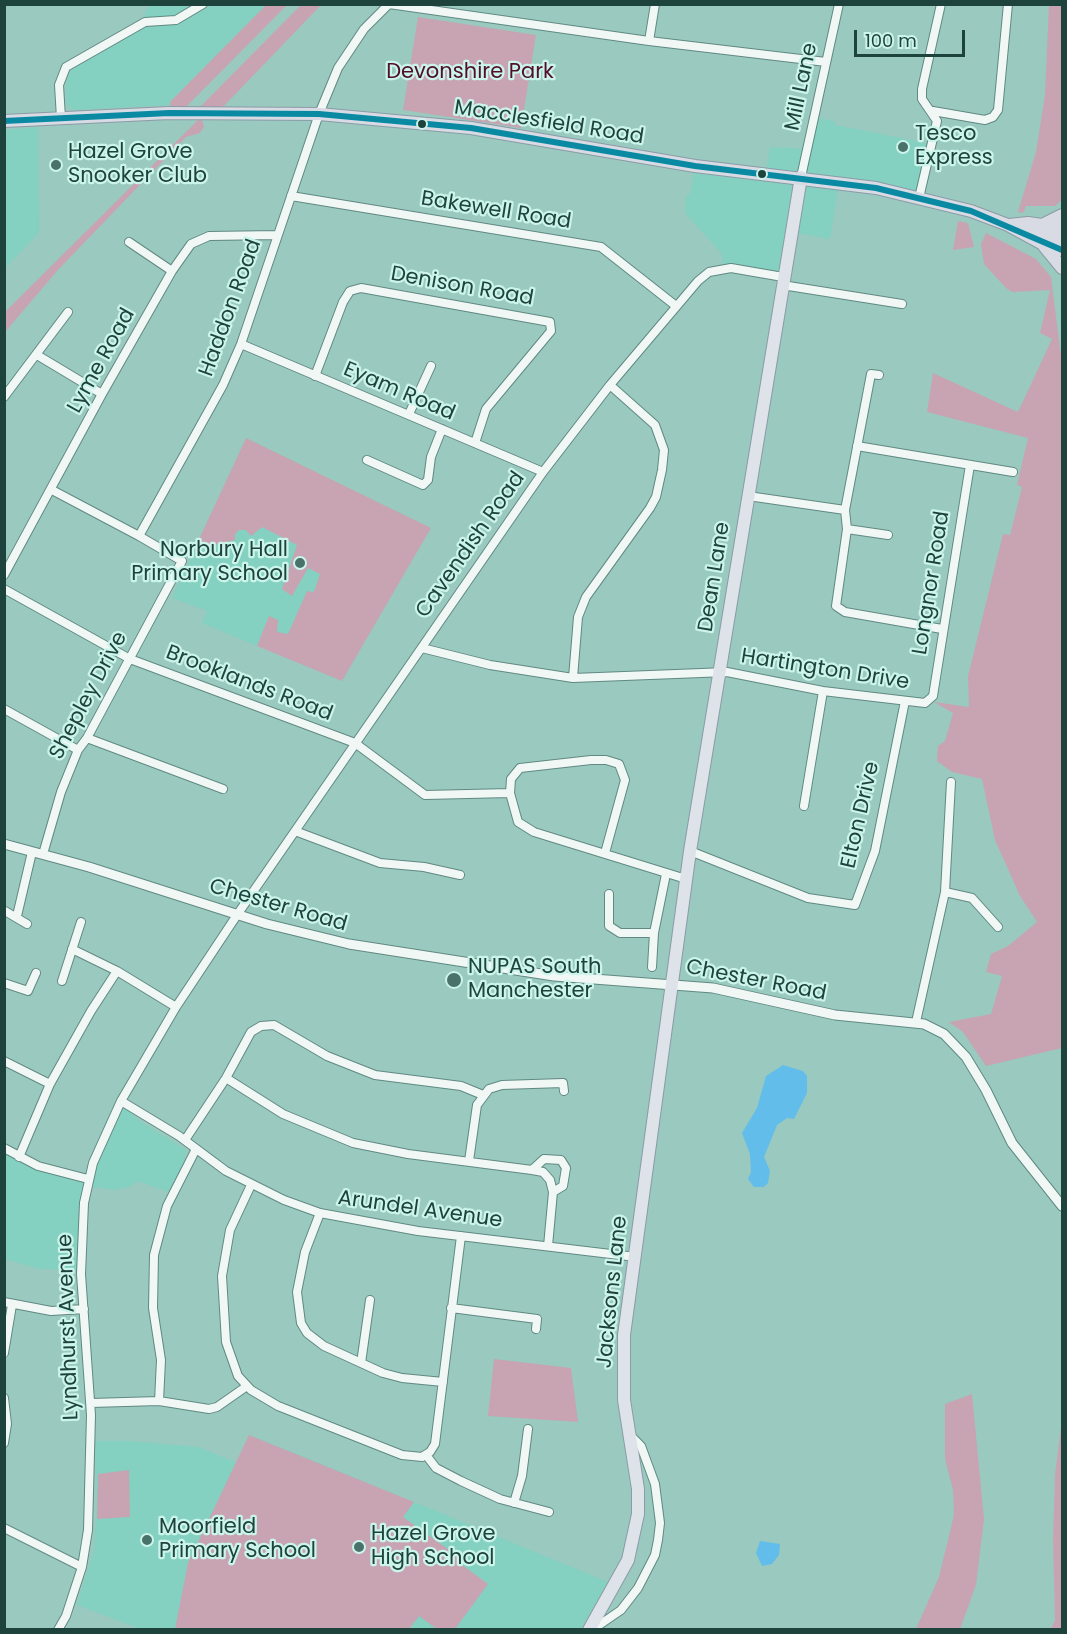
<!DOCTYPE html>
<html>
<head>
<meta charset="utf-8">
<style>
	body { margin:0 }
	#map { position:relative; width:1067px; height:1634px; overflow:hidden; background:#99c9bf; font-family:Poppins,sans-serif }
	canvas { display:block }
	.frame { position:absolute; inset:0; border:6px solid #1e433c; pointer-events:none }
	.scale { position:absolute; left:854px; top:30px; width:111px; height:27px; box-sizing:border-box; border:3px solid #1e433c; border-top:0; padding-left:8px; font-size:18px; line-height:21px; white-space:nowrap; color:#1e433c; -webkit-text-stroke:4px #cbf4eb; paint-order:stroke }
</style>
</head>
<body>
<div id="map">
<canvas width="1067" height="1634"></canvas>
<div class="frame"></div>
<div class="scale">100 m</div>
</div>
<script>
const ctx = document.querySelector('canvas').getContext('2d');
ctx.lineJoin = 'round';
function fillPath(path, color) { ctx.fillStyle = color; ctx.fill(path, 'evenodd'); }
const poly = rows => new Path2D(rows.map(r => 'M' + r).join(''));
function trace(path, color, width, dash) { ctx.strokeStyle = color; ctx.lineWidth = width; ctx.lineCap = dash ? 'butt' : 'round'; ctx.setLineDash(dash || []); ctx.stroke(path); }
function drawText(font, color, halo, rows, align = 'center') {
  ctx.font = font + ' Poppins,sans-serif'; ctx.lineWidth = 4.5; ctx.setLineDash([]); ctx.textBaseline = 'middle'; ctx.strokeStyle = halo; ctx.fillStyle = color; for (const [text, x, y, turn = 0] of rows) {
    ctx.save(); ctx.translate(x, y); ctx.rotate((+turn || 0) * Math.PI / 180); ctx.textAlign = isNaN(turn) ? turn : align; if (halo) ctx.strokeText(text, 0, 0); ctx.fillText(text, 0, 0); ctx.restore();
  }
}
const built = poly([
	[152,5,266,5,170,102,170,105,74,110,69,107,66,103,66,81,76,59,145,22,145,12],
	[814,117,834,121,836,125,931,144,919,198,839,182,830,239,791,232,783,277,723,268,722,254,685,213,686,196,690,195,695,166,766,173,770,147,807,149],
	[38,127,39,233,5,268,5,130],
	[246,438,431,528,342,681,202,623,207,611,172,598],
	[121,1101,138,1120,186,1150,184,1161,169,1192,137,1181,129,1187,114,1190,87,1186,81,1270,39,1269,5,1259,4,1152,88,1179],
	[249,1435,300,1455,608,1582,580,1630,144,1630,77,1605,94,1550,97,1505,95,1441,130,1441,199,1447,237,1463]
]);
const green = poly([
	[266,5,287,5,172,121,170,102],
	[301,5,321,5,222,108,198,109],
	[1049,5,1062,5,1062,200,1055,206,1026,206,1023,213,1018,212,1036,152,1045,95],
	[418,17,536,35,521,128,403,110],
	[201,117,204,127,200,133,186,137,57,271,5,332,5,312],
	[958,221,968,223,974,247,953,250],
	[986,233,1036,259,1051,277,1062,364,1062,1048,986,1066,963,1032,949,1022,991,1014,1002,976,986,972,991,954,1008,946,1037,922,1020,896,995,840,982,779,952,772,937,761,938,746,945,741,953,713,934,702,969,707,968,676,1003,534,1010,535,1022,487,1017,485,1028,438,927,412,933,373,1018,412,1052,339,1040,333,1050,290,1012,292,1006,288,984,264,981,244],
	[246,438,431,528,342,681,257,646,269,616,278,620,277,632,288,634,307,591,314,592,320,574,308,568,292,596,282,589,297,545,262,527,251,536,246,530,239,530,235,534,235,540,194,550],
	[494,1359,571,1368,578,1422,488,1416],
	[972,1394,984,1519,976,1585,960,1629,916,1629,939,1577,954,1515,953,1490,945,1459,945,1404],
	[1062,1419,1062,1629,1051,1629,1055,1620,1053,1541,1055,1475],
	[249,1435,414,1502,403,1517,460,1558,458,1562,488,1584,455,1629,437,1629,419,1616,409,1629,175,1629,188,1563],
	[129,1470,130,1517,97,1519,98,1474]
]);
const water = poly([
	[783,1065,803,1071,807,1076,807,1093,794,1119,787,1118,777,1125,764,1157,770,1171,768,1183,764,1187,754,1187,748,1179,751,1172,750,1154,742,1133,757,1108,766,1076],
	[760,1541,780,1544,779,1555,772,1564,762,1566,756,1553]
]);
const stream = poly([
	[1062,1498,1062,1500],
	[1062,1591,1062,1620]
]);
const minor = poly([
	[389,4,649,41,826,62],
	[649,41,655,4],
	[933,111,985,120,993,117,998,110,1008,4],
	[61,118,59,85,66,67,145,22,176,20,203,4],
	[801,177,839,4],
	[291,196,601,247,676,306],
	[919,198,937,121,922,99,922,89,941,4],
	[129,242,172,271],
	[782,285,902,304],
	[241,344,543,472],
	[37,355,102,394],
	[879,375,871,374,845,510,847,529,836,606,845,612,942,629],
	[315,376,343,302,350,291,361,288,550,322,551,331,486,409,475,443],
	[4,397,68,312],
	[409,414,431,366],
	[857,446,1013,472],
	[367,460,423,485,428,480,431,457,442,429],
	[748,496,845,510],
	[847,529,888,535],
	[139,536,223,385,241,344,319,114,338,68,364,29,389,4],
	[4,575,102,394,172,271,191,244,209,236,277,235],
	[4,589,130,659,355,743,425,795,510,793,518,822,534,832,686,879],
	[422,648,490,665,573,678,727,672,823,691,925,703,933,696,970,465],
	[573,678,578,617,586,597,650,508,656,497,662,470,664,450,655,425,610,385],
	[4,709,78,750],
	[87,738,223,789],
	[510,793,511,779,520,768,591,760,606,760,619,764,625,780,605,853],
	[804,806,823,691],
	[295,831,380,863,424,867,460,875],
	[690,851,808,898,855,905,875,851,905,701],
	[43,854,61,792,78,750,87,738,182,561,139,536,52,490],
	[945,892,972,898,998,927],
	[609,894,609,926,620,933,654,933],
	[5,911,27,924],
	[17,916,32,852],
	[72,949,117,971,176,1007],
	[652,967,654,933,666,874],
	[62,981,81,922],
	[4,983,28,991,36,973],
	[916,1022,945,892,951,782],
	[4,1061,50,1084],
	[226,1078,283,1114,353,1143,408,1154,532,1170,544,1159,561,1160,566,1168,563,1186,553,1192,548,1246],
	[121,1101,179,1136,226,1171,284,1200,320,1213,418,1231,636,1257],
	[185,1140,226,1078,251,1032,261,1026,274,1025,327,1056,375,1075,461,1086,483,1095],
	[4,1148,38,1166,88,1179],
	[19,1157,50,1084,91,1011,117,971],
	[469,1161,477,1105,489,1089,502,1085,563,1083,564,1091],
	[532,1170,543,1172,550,1180,553,1192],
	[251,1185,230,1230,222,1276,226,1342,238,1376,251,1390,278,1406,402,1455,422,1457,430,1452,435,1444,461,1236],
	[320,1213,305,1252,297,1292,301,1323,307,1333,324,1346,383,1373,402,1378,443,1382],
	[4,1302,51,1311,84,1309],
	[451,1308,537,1319,536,1329],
	[4,1353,12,1305],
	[361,1363,370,1300],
	[4,1398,7,1424,4,1443],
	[159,1401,161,1360,153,1308,154,1255,167,1206,196,1149],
	[91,1403,159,1401,209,1409,217,1407,247,1386],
	[426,1455,436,1468,461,1481,500,1499,549,1512],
	[514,1503,522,1476,528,1429],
	[4,1528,82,1567],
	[58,1630,66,1616,82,1567,88,1530,91,1415,81,1274,84,1203,93,1163,121,1101,176,1007,237,915,543,472,610,385,698,281,709,272,731,268,783,277],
	[592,1630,621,1610,638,1588,655,1555,658,1540,660,1523,655,1484,641,1446,630,1435]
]);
const tertiary = poly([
	[4,844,89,867,267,924,349,944,554,976,713,988,835,1015,924,1024,944,1034,966,1057,986,1090,1012,1143,1062,1206]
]);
const primary = poly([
	[589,1630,628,1560,638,1514,638,1489,624,1400,624,1335,690,851,801,177]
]);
const trunk = poly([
	[4,121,169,113,319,114,471,128,695,166,876,188,971,211,1008,225,1043,244,1062,250],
	[1009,225,1028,223,1062,228],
	[1042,225,1062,215],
	[1028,230,1062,238],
	[1044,246,1062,268]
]);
const bus1 = poly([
	[4,121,169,113,319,114,471,128,695,166,876,188,971,211,1062,250]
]);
const markers = [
	[422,124,5,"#1e433c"],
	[903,147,6,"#49726a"],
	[56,165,6,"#49726a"],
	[762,174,5,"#1e433c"],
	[300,563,6,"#49726a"],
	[454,980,8,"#49726a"],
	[147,1540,6,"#49726a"],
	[359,1547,6,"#49726a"]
];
const parkNames = [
	["Devonshire Park",470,73]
];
const streetNames = [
	["Mill Lane",802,87,-78],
	["Macclesfield Road",549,123,9],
	["Bakewell Road",496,211,9],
	["Denison Road",462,287,10],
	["Haddon Road",231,308,-70],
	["Lyme Road",102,361,-61],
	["Eyam Road",399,392,23],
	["Cavendish Road",471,545,-55],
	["Dean Lane",715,577,-81],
	["Longnor Road",932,583,-81],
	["Hartington Drive",825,670,9],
	["Brooklands Road",249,684,21],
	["Shepley Drive",89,696,-62],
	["Elton Drive",861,815,-77],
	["Chester Road",278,906,16],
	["Chester Road",756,981,11],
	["Arundel Avenue",420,1210,8],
	["Jacksons Lane",613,1292,-84],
	["Lyndhurst Avenue",69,1327,-92]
];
const poiNames = [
	["Tesco",915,135],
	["Express",915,159],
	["Hazel Grove",68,153],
	["Snooker Club",68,177],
	["Norbury Hall",288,551,"right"],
	["Primary School",288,575,"right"],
	["NUPAS South",468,968],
	["Manchester",468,992],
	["Moorfield",159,1528],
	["Primary School",159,1552],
	["Hazel Grove",371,1535],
	["High School",371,1559]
];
fillPath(built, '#84d0c1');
fillPath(green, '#c8a4b2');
fillPath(water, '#63bdea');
trace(stream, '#63bdea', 2);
trace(minor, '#608982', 10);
trace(tertiary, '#608982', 11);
trace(primary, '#8a9ca6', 14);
trace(trunk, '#8a9ca6', 14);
trace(minor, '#f0f7f5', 8);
trace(tertiary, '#f0f7f5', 9);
trace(primary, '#dee2e9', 12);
trace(trunk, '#d8dae4', 12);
trace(bus1, '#098aa2', 6);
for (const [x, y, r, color] of markers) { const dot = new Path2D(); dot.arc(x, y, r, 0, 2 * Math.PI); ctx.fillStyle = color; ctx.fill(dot); trace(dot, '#cbf4eb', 2); }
drawText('21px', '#520f2b', '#cbf4eb', parkNames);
drawText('21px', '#1e433c', '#cbf4eb', streetNames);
drawText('21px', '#1e433c', '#cbf4eb', poiNames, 'left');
</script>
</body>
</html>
